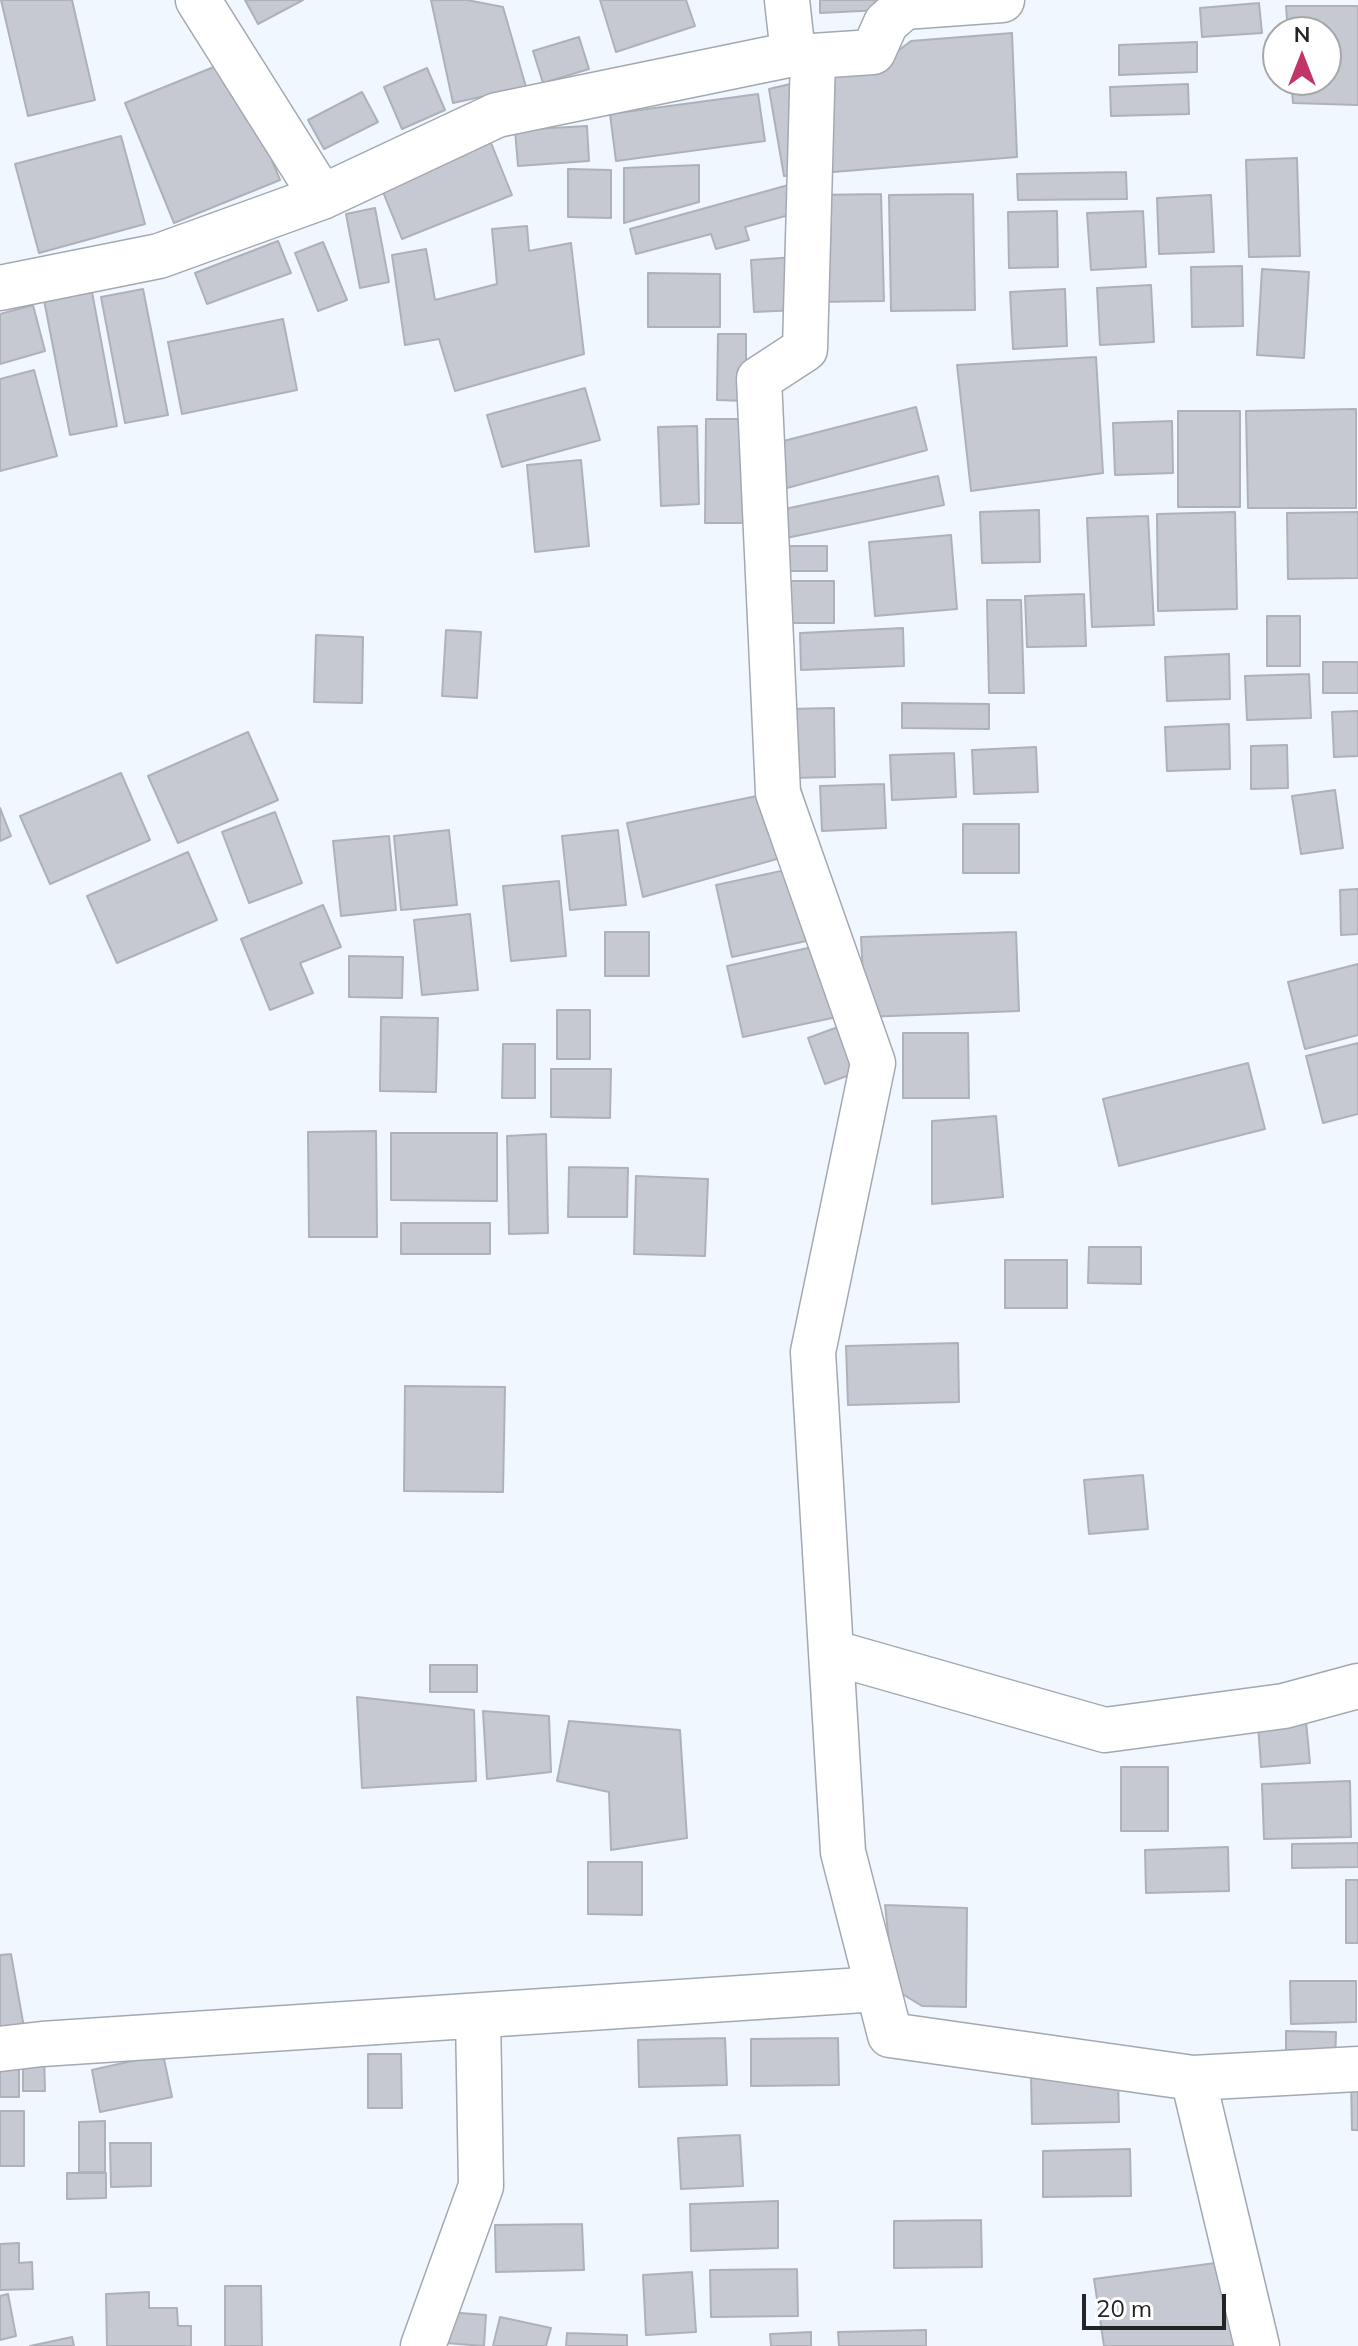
<!DOCTYPE html>
<html>
<head>
<meta charset="utf-8">
<style>
	body { margin:0 }
	#map { position:relative; width:1358px; height:2346px; overflow:hidden; background:#f0f7fe; font-family:Mulish,sans-serif }
	canvas { display:block }
	.north { position:absolute; left:1262px; top:16px; width:80px; height:80px; box-sizing:border-box; background:#fff; border:2px solid #a7a7a9; border-radius:50%; rotate:0deg; font-size:22px; font-weight:700; line-height:32px; text-align:center; color:#222427 }
	.north::after { content:''; display:block; margin:auto; width:28px; height:36px; background:#c1356a; clip-path:polygon(50% 0,100% 100%,50% 72%,0 100%) }
	.scale { position:absolute; left:1082px; top:2294px; width:144px; height:36px; box-sizing:border-box; border:4px solid #222427; border-top:0; padding-left:10px; font-size:24px; line-height:28px; white-space:nowrap; color:#222427; -webkit-text-stroke:6px #fff; paint-order:stroke }
</style>
</head>
<body>
<div id="map">
<canvas width="1358" height="2346"></canvas>
<div class="north">N</div>
<div class="scale">20 m</div>
</div>
<script>
const ctx = document.querySelector('canvas').getContext('2d');
ctx.lineJoin = 'round';
function fillPath(path, color) { ctx.fillStyle = color; ctx.fill(path, 'evenodd'); }
const poly = rows => new Path2D(rows.map(r => 'M' + r).join(''));
function trace(path, color, width, dash) { ctx.strokeStyle = color; ctx.lineWidth = width; ctx.lineCap = dash ? 'butt' : 'round'; ctx.setLineDash(dash || []); ctx.stroke(path); }
const building = poly([
	[1,0,72,0,95,100,28,116,1,0],
	[245,0,303,0,258,24,245,0],
	[431,0,467,0,503,7,526,87,453,103,431,0],
	[600,0,686,0,695,26,616,52,600,0],
	[820,0,882,0,882,10,820,13,820,0],
	[1259,3,1262,33,1202,37,1200,8,1259,3],
	[1286,6,1358,6,1358,105,1293,103,1291,80,1326,80,1326,32,1288,32,1286,6],
	[1012,33,1017,157,784,176,769,89,846,71,891,56,911,41,1012,33],
	[579,37,589,69,543,83,533,51,579,37],
	[1197,42,1197,72,1119,75,1119,45,1197,42],
	[231,60,280,180,174,223,125,103,231,60],
	[427,68,445,110,402,129,384,87,427,68],
	[1188,84,1189,114,1111,116,1110,87,1188,84],
	[362,92,378,122,324,149,308,120,362,92],
	[758,94,765,141,616,161,610,114,758,94],
	[587,126,589,161,518,166,515,130,587,126],
	[121,136,145,224,39,253,15,164,121,136],
	[489,138,512,195,402,239,379,182,489,138],
	[1297,158,1300,256,1249,257,1246,160,1297,158],
	[699,165,699,202,624,223,624,168,699,165],
	[568,169,611,170,611,218,568,217,568,169],
	[1126,172,1127,199,1018,200,1017,174,1126,172],
	[792,184,800,212,745,227,749,240,716,249,711,234,636,254,630,229,792,184],
	[881,194,884,301,816,302,814,195,881,194],
	[973,194,975,310,891,311,889,195,973,194],
	[1211,195,1214,252,1159,254,1157,198,1211,195],
	[375,208,389,282,360,288,346,214,375,208],
	[1057,211,1058,267,1009,268,1008,212,1057,211],
	[1143,211,1146,267,1091,270,1087,213,1143,211],
	[527,226,529,251,571,243,584,354,455,391,439,339,405,345,392,255,426,249,435,300,497,284,492,229,527,226],
	[278,241,291,273,207,304,195,273,278,241],
	[323,242,347,300,318,311,295,253,323,242],
	[796,257,798,310,754,312,751,260,796,257],
	[1242,266,1243,326,1192,327,1191,267,1242,266],
	[1262,269,1309,272,1304,358,1257,355,1262,269],
	[648,273,720,274,720,327,648,327,648,273],
	[1151,285,1154,342,1100,345,1097,288,1151,285],
	[143,289,168,415,125,423,101,297,143,289],
	[1065,289,1067,346,1013,349,1010,292,1065,289],
	[92,292,117,426,70,435,44,300,92,292],
	[33,305,45,351,0,364,0,314,33,305],
	[283,319,297,390,182,414,168,342,283,319],
	[718,334,746,334,746,401,717,400,718,334],
	[1096,357,1103,473,971,491,957,365,1096,357],
	[34,370,57,456,0,471,0,379,34,370],
	[585,388,600,440,502,467,487,415,585,388],
	[916,407,927,450,776,491,764,446,916,407],
	[1356,409,1356,508,1248,508,1246,411,1356,409],
	[1178,411,1240,411,1240,507,1178,507,1178,411],
	[706,419,745,419,744,523,705,523,706,419],
	[1172,421,1173,473,1115,475,1113,423,1172,421],
	[697,426,699,504,661,506,658,427,697,426],
	[581,460,589,546,535,552,527,465,581,460],
	[938,476,944,505,777,540,771,512,938,476],
	[1039,510,1040,562,982,563,980,512,1039,510],
	[1235,512,1237,609,1158,611,1157,514,1235,512],
	[1358,512,1358,578,1288,579,1287,513,1358,512],
	[1148,516,1154,625,1092,627,1087,518,1148,516],
	[951,535,957,609,875,616,869,542,951,535],
	[770,546,827,546,827,571,770,571,770,546],
	[777,581,834,581,834,623,777,623,777,581],
	[1084,594,1086,646,1027,647,1025,596,1084,594],
	[987,600,1021,600,1024,693,989,693,987,600],
	[1267,616,1300,616,1300,666,1267,666,1267,616],
	[903,628,904,666,801,670,800,633,903,628],
	[446,630,481,632,477,698,442,696,446,630],
	[316,635,363,637,362,703,314,702,316,635],
	[1229,654,1230,699,1167,701,1165,657,1229,654],
	[1323,662,1358,662,1358,693,1323,693,1323,662],
	[1309,674,1311,718,1247,720,1245,676,1309,674],
	[902,703,989,704,989,729,902,728,902,703],
	[834,708,835,777,790,778,789,709,834,708],
	[1358,711,1358,756,1334,757,1332,712,1358,711],
	[1229,724,1230,769,1167,771,1165,727,1229,724],
	[248,732,278,800,178,843,148,776,248,732],
	[1287,745,1288,788,1251,789,1251,746,1287,745],
	[1036,747,1038,792,974,794,972,750,1036,747],
	[954,753,956,797,892,800,890,755,954,753],
	[121,773,150,840,50,884,20,816,121,773],
	[884,784,886,828,822,831,820,786,884,784],
	[800,787,819,847,643,897,627,823,800,787],
	[1335,790,1343,848,1301,854,1292,796,1335,790],
	[0,808,11,836,0,841,0,808],
	[275,812,302,883,249,903,222,832,275,812],
	[963,824,1019,824,1019,873,963,873,963,824],
	[449,830,457,905,401,910,394,836,449,830],
	[618,830,626,905,570,910,562,836,618,830],
	[389,836,396,910,341,916,333,841,389,836],
	[188,852,217,920,117,963,87,896,188,852],
	[823,862,839,934,732,957,716,885,823,862],
	[559,881,566,956,511,961,503,886,559,881],
	[1358,889,1358,934,1341,935,1340,890,1358,889],
	[323,905,341,947,300,963,313,993,270,1010,241,939,323,905],
	[470,914,478,990,422,995,414,920,470,914],
	[605,932,649,932,649,976,605,976,605,932],
	[1016,932,1019,1011,865,1017,861,937,1016,932],
	[835,942,851,1014,743,1037,727,966,835,942],
	[349,956,403,957,402,998,349,997,349,956],
	[1358,964,1358,1035,1305,1049,1288,982,1358,964],
	[557,1010,590,1010,590,1059,557,1059,557,1010],
	[381,1017,438,1018,436,1092,380,1091,381,1017],
	[857,1020,874,1066,825,1084,808,1038,857,1020],
	[903,1033,968,1033,969,1098,903,1098,903,1033],
	[1358,1043,1358,1114,1323,1123,1306,1056,1358,1043],
	[503,1044,535,1044,535,1098,502,1098,503,1044],
	[1248,1063,1265,1129,1119,1166,1103,1099,1248,1063],
	[551,1069,611,1069,610,1118,551,1117,551,1069],
	[996,1116,1003,1197,932,1204,932,1121,996,1116],
	[376,1131,377,1237,309,1237,308,1132,376,1131],
	[391,1133,497,1133,497,1201,391,1200,391,1133],
	[546,1134,548,1233,509,1234,507,1136,546,1134],
	[569,1167,628,1168,627,1217,568,1217,569,1167],
	[636,1176,708,1179,705,1256,634,1254,636,1176],
	[401,1223,490,1223,490,1254,401,1254,401,1223],
	[1089,1247,1141,1247,1141,1284,1088,1283,1089,1247],
	[1005,1260,1067,1260,1067,1308,1005,1308,1005,1260],
	[958,1343,959,1402,848,1405,846,1346,958,1343],
	[405,1386,505,1387,503,1492,404,1491,405,1386],
	[1143,1475,1148,1529,1089,1534,1084,1480,1143,1475],
	[430,1665,477,1665,477,1692,430,1692,430,1665],
	[357,1697,474,1710,476,1781,362,1788,357,1697],
	[483,1711,549,1716,551,1772,487,1779,483,1711],
	[569,1721,680,1730,687,1838,611,1850,609,1792,557,1781,569,1721],
	[1306,1721,1310,1763,1261,1767,1258,1724,1306,1721],
	[1121,1767,1168,1767,1168,1831,1121,1831,1121,1767],
	[1350,1781,1351,1837,1264,1839,1262,1784,1350,1781],
	[1358,1843,1358,1867,1292,1868,1292,1844,1358,1843],
	[1228,1847,1229,1891,1146,1893,1145,1850,1228,1847],
	[588,1862,642,1862,642,1915,588,1914,588,1862],
	[1346,1880,1358,1880,1358,1943,1346,1943,1346,1880],
	[885,1905,967,1908,966,2007,922,2006,894,1989,885,1905],
	[11,1954,26,2039,0,2043,0,1955,11,1954],
	[1290,1981,1356,1981,1356,2022,1291,2024,1290,1981],
	[1286,2031,1336,2032,1335,2065,1286,2064,1286,2031],
	[725,2038,727,2085,639,2087,638,2040,725,2038],
	[838,2038,839,2085,751,2086,751,2039,838,2038],
	[23,2052,44,2052,45,2091,23,2091,23,2052],
	[163,2054,172,2097,100,2112,92,2070,163,2054],
	[368,2054,401,2054,402,2108,368,2108,368,2054],
	[0,2065,19,2065,19,2097,0,2097,0,2065],
	[1118,2075,1119,2122,1032,2124,1031,2077,1118,2075],
	[1351,2080,1358,2080,1358,2130,1352,2130,1351,2080],
	[0,2111,24,2111,24,2166,0,2166,0,2111],
	[105,2121,105,2172,79,2172,79,2122,105,2121],
	[740,2135,743,2186,681,2189,678,2138,740,2135],
	[110,2143,151,2143,151,2186,111,2187,110,2143],
	[1130,2149,1131,2196,1043,2197,1043,2151,1130,2149],
	[67,2173,106,2173,106,2198,67,2199,67,2173],
	[778,2201,778,2248,691,2251,690,2204,778,2201],
	[981,2220,982,2267,894,2268,894,2221,981,2220],
	[582,2224,584,2270,496,2272,495,2225,582,2224],
	[19,2243,19,2263,32,2262,33,2289,0,2290,0,2244,19,2243],
	[1223,2262,1238,2346,1104,2346,1094,2279,1223,2262],
	[797,2269,798,2316,711,2317,710,2270,797,2269],
	[692,2272,696,2332,646,2335,643,2275,692,2272],
	[225,2286,261,2286,262,2346,225,2346,225,2286],
	[149,2292,149,2308,177,2308,178,2326,191,2326,191,2346,107,2346,106,2294,149,2292],
	[8,2294,16,2336,0,2340,0,2296,8,2294],
	[448,2312,486,2315,484,2346,446,2343,448,2312],
	[500,2317,551,2328,546,2346,493,2346,500,2317],
	[926,2330,926,2346,839,2346,838,2332,926,2330],
	[811,2332,811,2346,771,2346,770,2334,811,2332],
	[567,2333,627,2335,627,2346,566,2346,567,2333],
	[72,2337,74,2346,30,2346,72,2337]
]);
const minor = poly([
	[198,0,322,197],
	[787,0,793,54],
	[813,56,805,349,759,379,778,793,873,1063,813,1352,843,1852,890,2035,1193,2078,1257,2346],
	[0,288,159,256,322,197,497,115,793,54,813,56,873,52,886,23,904,7,1002,0],
	[831,1652,1105,1730,1284,1706,1358,1686],
	[0,2049,42,2044,878,1989],
	[1193,2078,1358,2069],
	[423,2346,481,2186,478,2016]
]);
fillPath(building, '#c7c9d2');
trace(building, '#afb1b9', 2);
trace(minor, '#a3a9b0', 47);
trace(minor, '#fff', 44);
</script>
</body>
</html>
